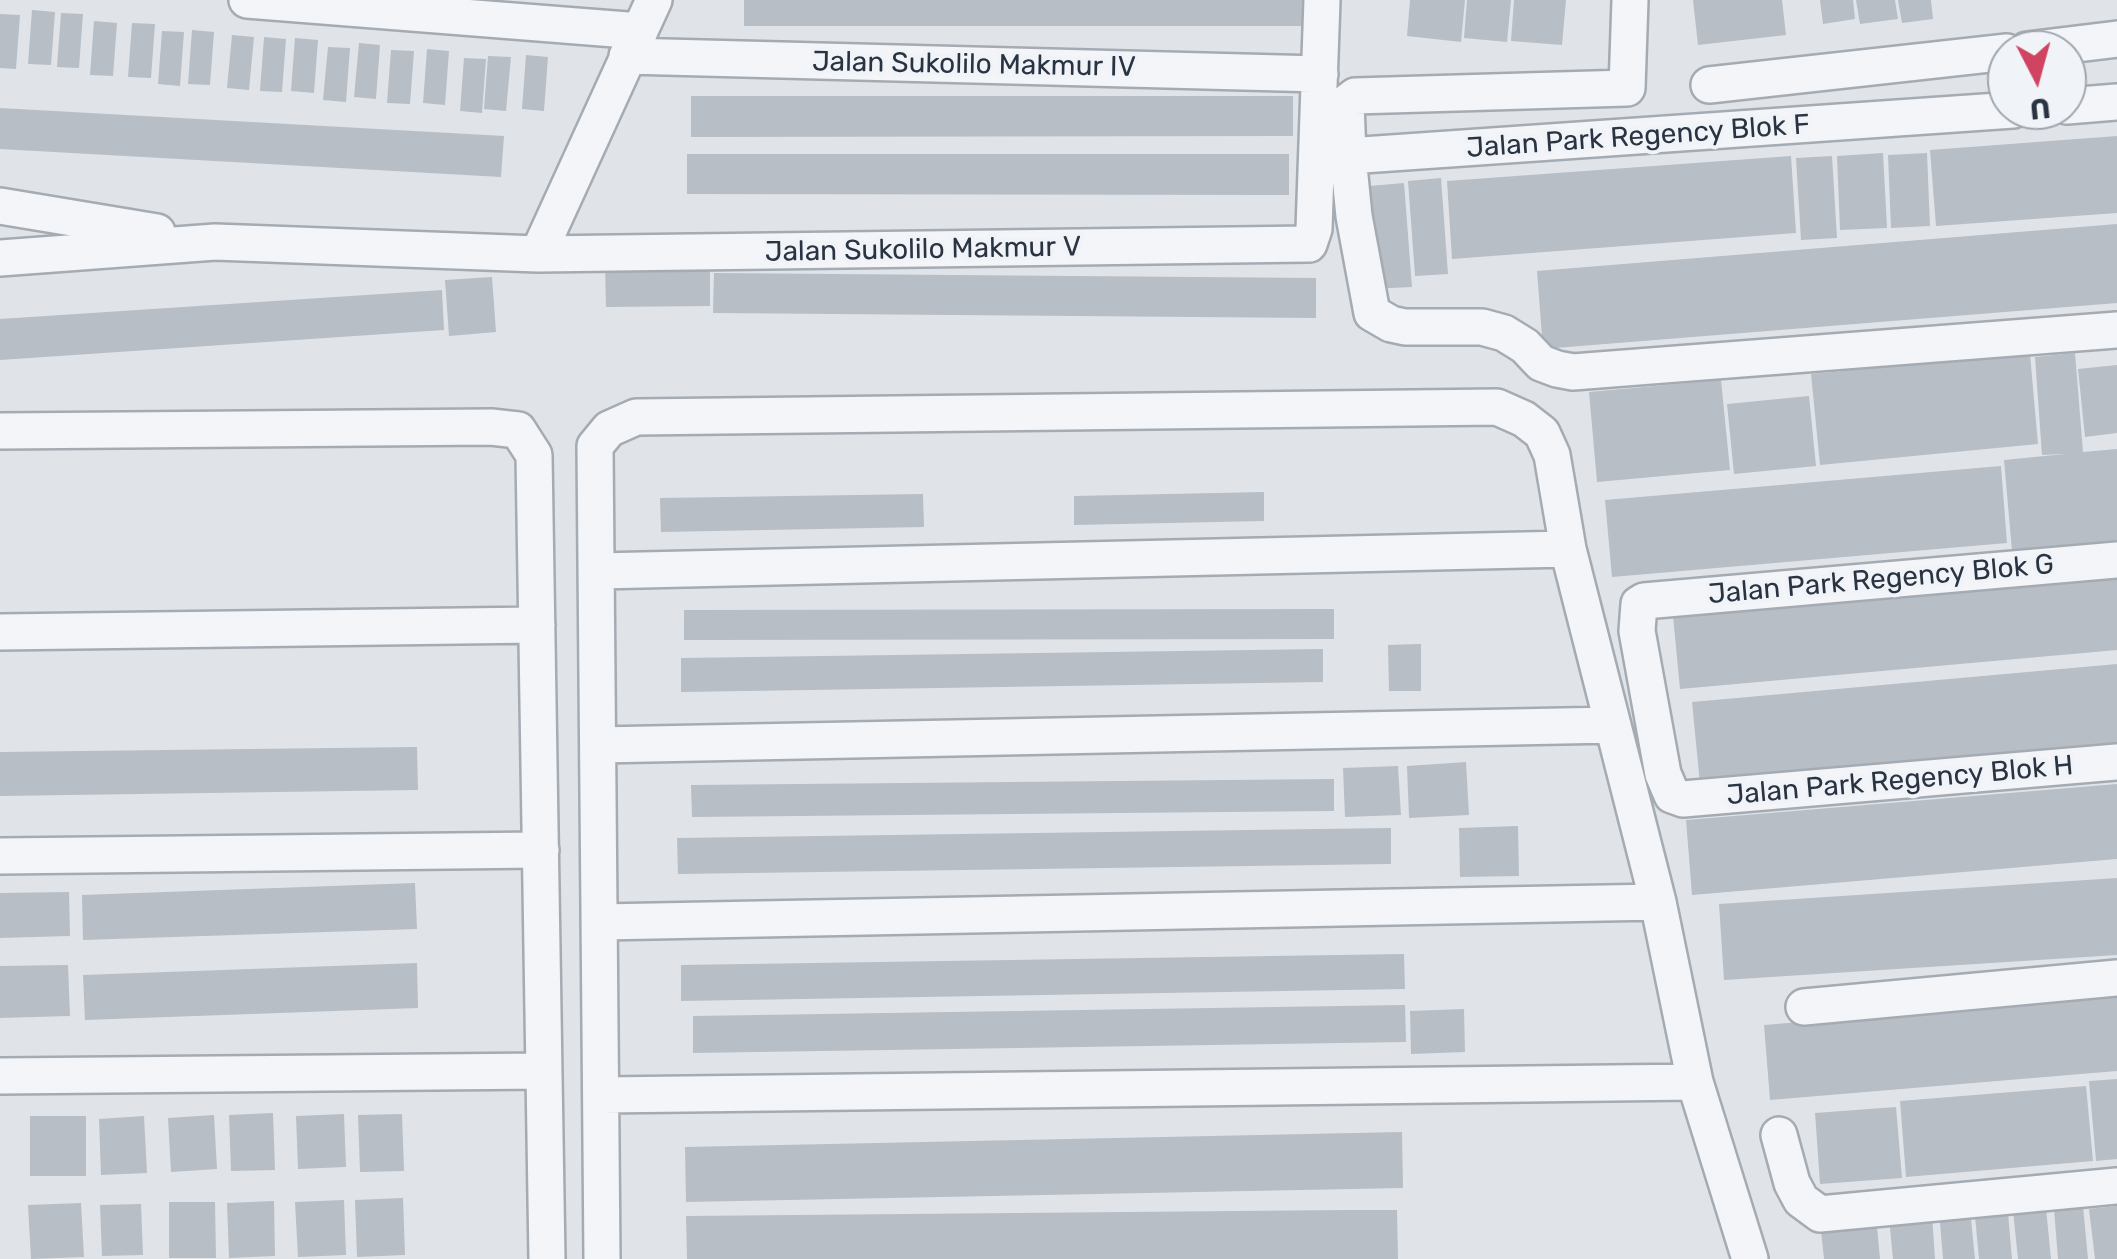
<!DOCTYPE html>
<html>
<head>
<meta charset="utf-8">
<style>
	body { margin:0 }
	#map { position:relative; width:2117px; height:1259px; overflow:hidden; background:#e0e4e9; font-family:Rubik,sans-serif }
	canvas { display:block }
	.north { position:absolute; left:1987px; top:30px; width:100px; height:100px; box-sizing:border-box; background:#f0f3f7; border:2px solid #a0a6ae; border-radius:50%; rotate:174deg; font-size:28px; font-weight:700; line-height:40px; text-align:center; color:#293341 }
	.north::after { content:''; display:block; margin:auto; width:35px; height:45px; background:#d04462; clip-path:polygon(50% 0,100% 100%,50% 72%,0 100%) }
</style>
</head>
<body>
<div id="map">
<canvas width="2117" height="1259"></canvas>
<div class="north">U</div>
</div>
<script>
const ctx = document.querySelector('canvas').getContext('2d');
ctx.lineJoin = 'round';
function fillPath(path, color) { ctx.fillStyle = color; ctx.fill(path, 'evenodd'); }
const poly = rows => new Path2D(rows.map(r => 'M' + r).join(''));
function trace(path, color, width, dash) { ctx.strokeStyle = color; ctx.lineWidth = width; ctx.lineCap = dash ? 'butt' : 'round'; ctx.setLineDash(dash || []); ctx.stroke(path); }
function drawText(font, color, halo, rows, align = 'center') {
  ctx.font = font + ' Rubik,sans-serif'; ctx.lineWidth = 8; ctx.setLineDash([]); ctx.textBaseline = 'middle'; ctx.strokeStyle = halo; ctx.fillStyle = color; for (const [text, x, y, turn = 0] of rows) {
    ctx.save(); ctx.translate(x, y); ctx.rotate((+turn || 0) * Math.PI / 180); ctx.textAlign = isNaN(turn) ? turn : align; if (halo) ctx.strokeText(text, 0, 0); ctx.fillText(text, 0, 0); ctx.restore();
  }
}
const building = poly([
	[744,0,1312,0,1312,26,744,26],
	[1410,0,1465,0,1461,42,1407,36],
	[1467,0,1511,0,1507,42,1464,38],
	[1514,0,1566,0,1562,45,1511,41],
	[1693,0,1782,0,1786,35,1698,45],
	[1820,0,1853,0,1855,19,1823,24],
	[1856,0,1895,0,1898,19,1860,24],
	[1898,0,1931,0,1933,19,1902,23],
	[32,10,55,12,51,65,28,64],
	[61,13,83,14,79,68,57,67],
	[0,14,20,15,16,69,0,68],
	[94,21,117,23,113,76,90,75],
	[132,23,155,24,151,78,128,77],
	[192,30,214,32,210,85,188,84],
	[162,31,184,32,180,86,158,84],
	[232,35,254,37,249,90,227,88],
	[264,37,286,39,282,92,260,91],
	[295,38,318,40,314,93,291,91],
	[359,43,380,45,376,99,354,97],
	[328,47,350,48,346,102,323,100],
	[427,49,449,51,445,105,423,103],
	[391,50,414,51,410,104,387,103],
	[526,55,548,57,544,111,522,109],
	[488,56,511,57,506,111,484,109],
	[464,58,486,59,482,113,460,111],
	[691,96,1293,96,1293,136,691,137],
	[0,108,504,136,501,177,0,149],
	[2117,136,2117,213,1936,226,1930,150],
	[1883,153,1887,228,1840,230,1837,156],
	[1927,153,1930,226,1891,228,1888,155],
	[687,154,1289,154,1289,195,687,194],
	[1791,156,1796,233,1452,259,1447,181],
	[1832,156,1837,238,1801,240,1796,158],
	[1441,178,1448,274,1415,276,1408,181],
	[1404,183,1412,287,1369,289,1358,187],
	[2117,224,2117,303,1543,349,1537,271],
	[710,264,710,306,606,307,605,265],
	[714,273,1316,278,1316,318,713,313],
	[492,277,496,332,449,336,445,280],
	[442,290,444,330,0,360,0,319],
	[2075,353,2083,452,2117,449,2117,542,2012,551,2004,460,2065,454,2042,455,2035,357],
	[2030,354,2038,444,1820,465,1811,374],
	[2117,365,2117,433,2085,437,2078,369],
	[1721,380,1730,470,1597,482,1589,392],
	[1809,396,1816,466,1734,474,1727,404],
	[2001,466,2007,543,1612,577,1605,500],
	[1264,492,1264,521,1074,525,1074,496],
	[923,494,924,527,661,532,660,498],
	[2117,577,2117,650,1680,689,1673,616],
	[1334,609,1334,639,684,640,684,610],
	[1421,644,1421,691,1389,691,1388,645],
	[1323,649,1323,682,681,692,681,658],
	[2117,664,2117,746,1700,784,1692,702],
	[417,747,418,790,0,796,0,752],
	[1466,762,1469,815,1409,818,1407,766],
	[1398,766,1401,815,1345,817,1343,768],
	[1334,779,1334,811,692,817,691,785],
	[2117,784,2117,859,1692,895,1686,820],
	[1518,826,1519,876,1460,877,1459,828],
	[1391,828,1391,864,678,874,677,838],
	[2117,878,2117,955,1724,980,1719,904],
	[415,883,417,929,83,940,82,895],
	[69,892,70,936,0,938,0,893],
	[1404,954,1405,989,681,1001,681,965],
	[417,963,418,1008,85,1020,83,975],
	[68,965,70,1016,0,1018,0,966],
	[2117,996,2117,1071,1770,1100,1764,1025],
	[1405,1005,1406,1042,693,1053,693,1016],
	[1464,1009,1465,1052,1411,1054,1410,1011],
	[2117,1079,2117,1159,2096,1161,2089,1081],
	[2086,1086,2093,1161,1906,1177,1900,1101],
	[1896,1107,1902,1178,1820,1184,1815,1113],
	[273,1113,275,1170,231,1171,229,1115],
	[344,1114,346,1167,298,1169,296,1116],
	[402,1114,404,1171,360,1172,358,1115],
	[214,1115,217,1169,171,1172,168,1118],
	[30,1116,86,1116,86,1176,30,1176],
	[144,1116,147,1173,101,1175,99,1119],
	[1402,1132,1403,1188,686,1202,685,1147],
	[403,1198,405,1255,357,1257,355,1200],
	[344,1200,346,1255,298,1257,295,1202],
	[274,1201,275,1256,229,1258,227,1203],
	[169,1202,215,1202,216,1258,169,1258],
	[81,1203,84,1257,31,1259,28,1205],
	[141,1204,143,1255,102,1256,100,1205],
	[2083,1206,2088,1259,2058,1259,2054,1209],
	[2117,1206,2117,1259,2095,1259,2089,1209],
	[2046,1208,2051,1259,2018,1259,2013,1211],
	[1347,1210,1397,1210,1398,1259,687,1259,686,1216],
	[2008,1213,2012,1259,1979,1259,1975,1216],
	[1932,1215,1935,1259,1893,1259,1889,1218],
	[1876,1216,1880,1259,1824,1259,1820,1221],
	[1971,1219,1975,1259,1943,1259,1940,1222]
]);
const minor = poly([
	[247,0,640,31],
	[1630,0,1627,88,1355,96,1346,103,1348,156,2013,110],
	[2027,50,2117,39],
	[627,56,1320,74],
	[1709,85,2007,52],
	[2067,106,2117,102],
	[1348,156,1354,216,1372,313,1391,324,1405,327,1482,327,1504,333,1525,346,1541,363,1557,369,1573,372,2117,330],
	[0,206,157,232],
	[538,254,654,0],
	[0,258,215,242,538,254,1309,244,1314,229,1322,0],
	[0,431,491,427,518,430,534,455,547,1259],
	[2117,560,1644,601,1639,604,1637,631,1663,774,1672,795,1683,799,2117,762],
	[598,571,1568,549,1658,902,1695,1082,1750,1259],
	[0,632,537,625],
	[599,745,1613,725],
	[0,856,541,850],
	[601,922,1658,902],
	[1804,1007,2117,978],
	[0,1076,544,1071],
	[603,1095,1695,1082],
	[1779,1135,1792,1183,1801,1200,1820,1214,2117,1186],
	[602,1259,595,446,609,429,636,417,1497,407,1524,419,1542,433,1552,455,1568,549]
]);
const streetNames = [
	["Jalan Sukolilo Makmur IV",974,65,1],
	["Jalan Park Regency Blok F",1638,137,-4],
	["Jalan Sukolilo Makmur V",923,250,-1],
	["Jalan Park Regency Blok G",1881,580,-5],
	["Jalan Park Regency Blok H",1900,781,-5]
];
fillPath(building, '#b7bec6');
trace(minor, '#a5abb3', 40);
trace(minor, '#f3f5f8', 35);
drawText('28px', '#293341', '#f0f3f7', streetNames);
</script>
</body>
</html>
